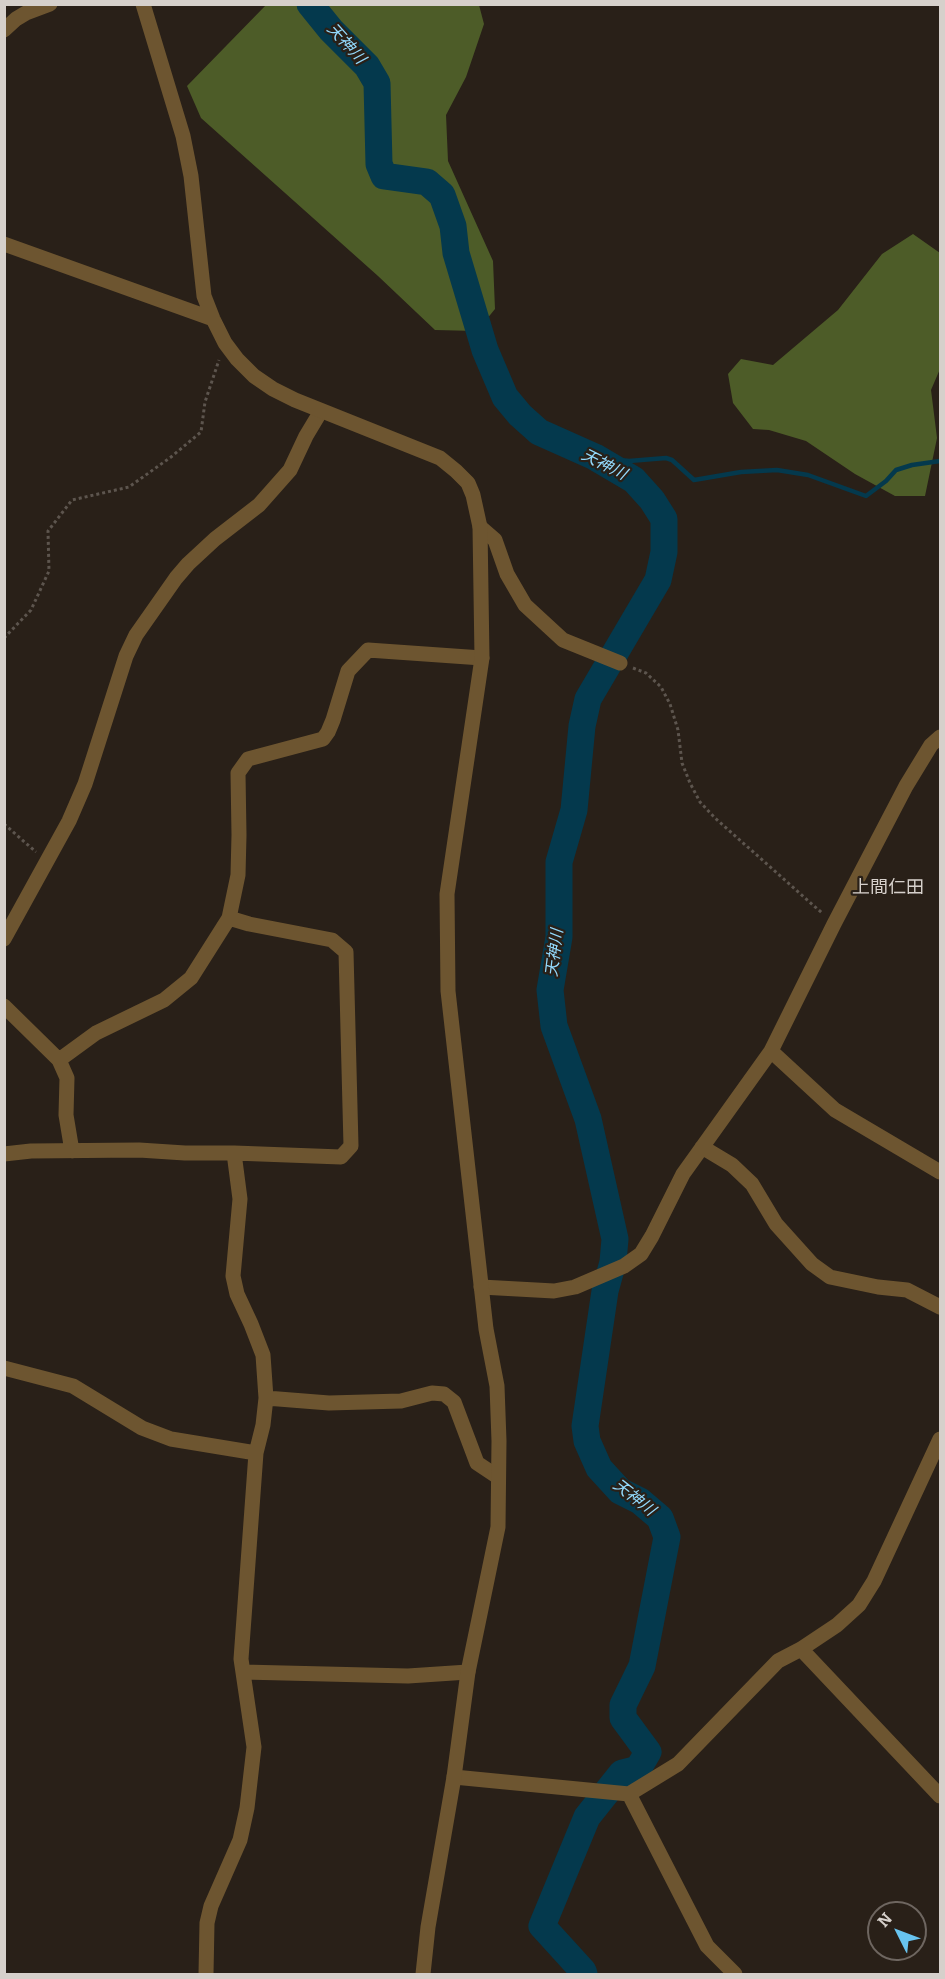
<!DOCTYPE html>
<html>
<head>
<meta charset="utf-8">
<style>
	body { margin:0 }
	#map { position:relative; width:945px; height:1979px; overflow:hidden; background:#292018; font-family:Bitter,serif }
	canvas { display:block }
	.frame { position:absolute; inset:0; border:6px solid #d6d0cb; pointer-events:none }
	.north { position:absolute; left:867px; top:1901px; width:60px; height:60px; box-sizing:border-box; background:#292018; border:2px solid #6e6660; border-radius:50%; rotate:312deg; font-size:16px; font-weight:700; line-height:24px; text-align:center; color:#d6d0cb }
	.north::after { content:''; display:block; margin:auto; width:21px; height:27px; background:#68c4f0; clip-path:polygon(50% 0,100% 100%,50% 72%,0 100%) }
</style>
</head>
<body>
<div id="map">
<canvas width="945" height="1979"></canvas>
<div class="frame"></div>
<div class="north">N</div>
</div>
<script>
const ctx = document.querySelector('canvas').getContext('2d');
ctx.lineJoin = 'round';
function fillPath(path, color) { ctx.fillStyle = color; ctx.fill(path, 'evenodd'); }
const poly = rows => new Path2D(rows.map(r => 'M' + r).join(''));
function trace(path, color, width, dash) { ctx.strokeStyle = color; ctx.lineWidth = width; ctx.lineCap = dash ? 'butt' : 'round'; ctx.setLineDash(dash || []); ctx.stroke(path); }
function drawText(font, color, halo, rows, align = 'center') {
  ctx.font = font + ' Bitter,"Noto Sans JP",serif'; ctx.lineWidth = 4.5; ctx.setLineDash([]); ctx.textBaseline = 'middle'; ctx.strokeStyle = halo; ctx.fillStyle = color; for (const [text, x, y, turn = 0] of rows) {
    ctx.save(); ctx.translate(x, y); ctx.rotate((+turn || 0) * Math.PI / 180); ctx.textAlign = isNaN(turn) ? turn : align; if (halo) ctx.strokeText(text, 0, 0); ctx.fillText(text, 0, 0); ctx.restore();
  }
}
const forest = poly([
	[266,5,479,5,484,24,466,77,446,115,448,161,493,261,495,309,477,331,435,330,378,276,201,118,187,86],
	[913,234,940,253,940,369,931,390,937,438,925,496,895,496,855,474,806,441,769,430,753,429,733,403,728,374,741,359,773,365,838,310,882,254]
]);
const stream = poly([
	[595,457,629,461,666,458,672,460,694,480,741,472,777,470,808,475,866,496,886,481,896,470,912,465,940,461]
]);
const river = poly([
	[310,4,331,30,367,66,377,83,379,164,384,176,427,182,442,195,453,226,456,253,485,350,505,397,520,415,539,432,595,457,634,480,652,500,664,519,664,552,658,580,588,699,582,726,574,810,559,862,559,937,550,990,554,1026,588,1119,615,1239,613,1262,605,1291,585,1426,587,1441,599,1468,620,1491,640,1501,660,1518,667,1537,642,1666,623,1705,623,1718,648,1752,638,1769,622,1773,587,1817,542,1926,583,1971,584,1974]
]);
const path = poly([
	[4,638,31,610,49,571,48,531,72,500,129,487,171,457,201,432,205,402,219,360],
	[633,668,646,673,661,687,670,704,678,730,682,763,690,783,700,802,715,818,822,913],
	[4,824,36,852]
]);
const minor = poly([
	[4,30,16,19,26,13,50,4],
	[480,527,495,540,507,574,525,605,563,640,620,663],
	[4,939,69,821,85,784,126,656,136,635,176,578,188,564,215,539,259,505,290,470,306,436,321,411],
	[4,1006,59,1060,67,1078,66,1115,72,1151],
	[771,1051,835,1110,940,1172],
	[59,1060,96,1033,164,1000,191,978,229,918,238,875,239,835,238,773,248,759,323,739,328,732,333,720,348,671,368,650,482,658],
	[702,1147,732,1165,752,1184,776,1224,812,1264,830,1277,878,1287,907,1290,940,1307],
	[4,1154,31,1151,139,1150,185,1153,234,1153,341,1157,351,1146,346,952,332,940,249,924,229,918],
	[481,1287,554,1291,575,1287,624,1266,641,1254,652,1236,683,1174,771,1051,834,924,906,786,931,745,940,737],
	[4,1368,73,1386,142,1428,171,1439,256,1453],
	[266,1398,329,1403,401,1401,432,1393,444,1394,454,1402,477,1463,498,1477],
	[801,1649,940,1796],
	[243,1672,408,1676,468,1672],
	[454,1777,629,1794,678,1764,778,1661,801,1649,837,1625,859,1605,874,1581,940,1439],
	[629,1794,707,1946,735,1974],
	[206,1974,207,1923,211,1906,240,1840,247,1808,254,1747,241,1659,256,1453,263,1425,266,1398,263,1355,251,1324,237,1294,233,1276,240,1199,234,1153]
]);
const tertiary = poly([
	[143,4,183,136,191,176,204,296,213,319,225,343,237,359,254,376,273,389,295,400,440,458,456,471,468,483,473,495,480,527,482,658,447,894,448,991,486,1329,497,1386,499,1441,498,1527,468,1672,454,1777,428,1927,423,1974],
	[4,244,213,319]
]);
const waterNames = [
	["天神川",346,44,48],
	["天神川",604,465,27],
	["天神川",555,953,-83],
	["天神川",634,1498,38]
];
const quarterNames = [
	["上間仁田",888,888]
];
fillPath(forest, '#4d5c28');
trace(stream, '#04394d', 4.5);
trace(river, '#04394d', 27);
trace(path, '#5d554e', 3, [3, 3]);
trace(minor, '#6d5530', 15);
trace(tertiary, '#6d5530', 15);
drawText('italic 16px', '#93dafd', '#292018', waterNames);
drawText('18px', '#d6d0cb', '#292018', quarterNames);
</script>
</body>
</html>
